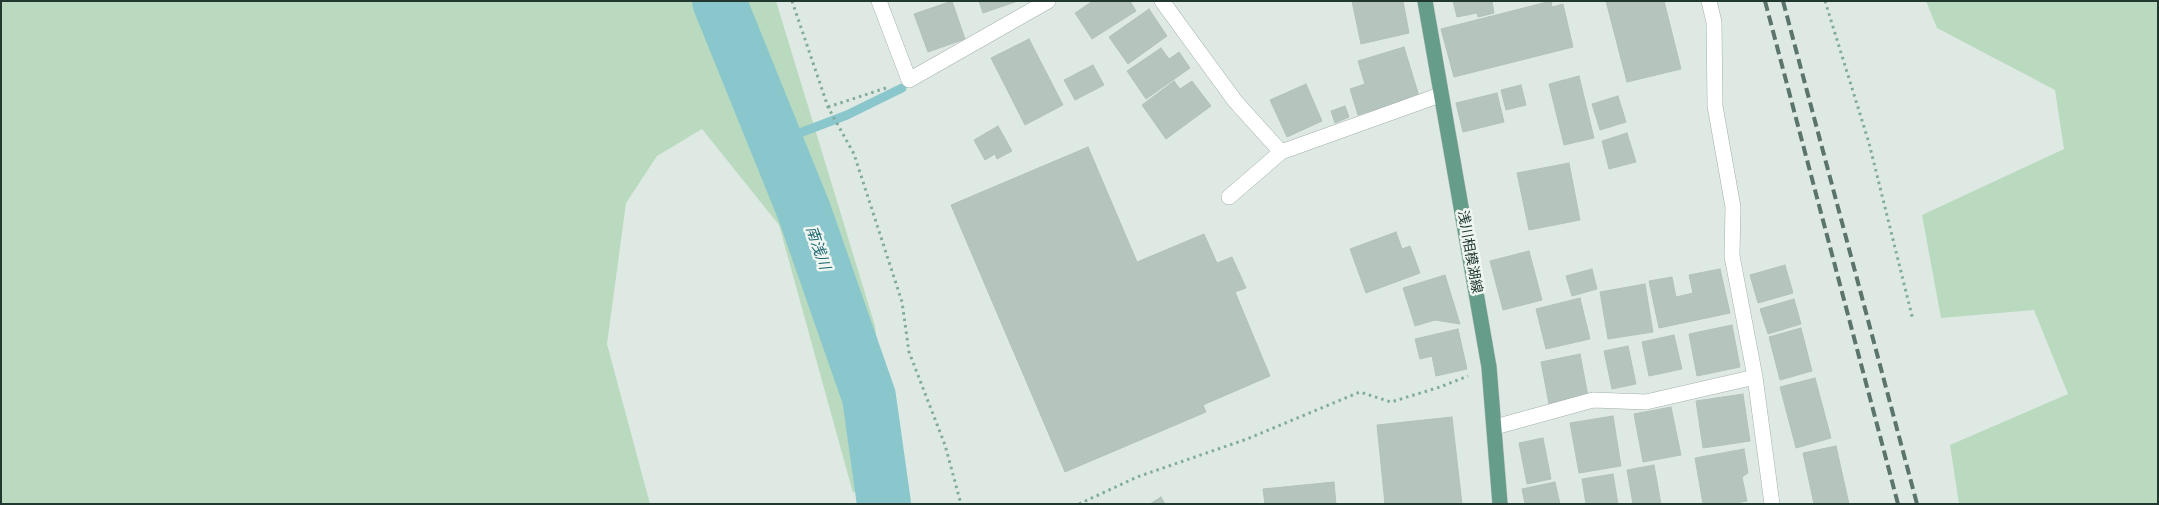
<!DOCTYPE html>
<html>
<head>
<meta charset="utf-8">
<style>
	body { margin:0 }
	#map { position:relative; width:2159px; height:505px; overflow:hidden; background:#dfe9e4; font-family:"Sofia Sans Condensed",sans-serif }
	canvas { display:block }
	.frame { position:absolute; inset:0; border:2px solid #213830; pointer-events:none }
</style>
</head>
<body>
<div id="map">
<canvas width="2159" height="505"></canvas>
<div class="frame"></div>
</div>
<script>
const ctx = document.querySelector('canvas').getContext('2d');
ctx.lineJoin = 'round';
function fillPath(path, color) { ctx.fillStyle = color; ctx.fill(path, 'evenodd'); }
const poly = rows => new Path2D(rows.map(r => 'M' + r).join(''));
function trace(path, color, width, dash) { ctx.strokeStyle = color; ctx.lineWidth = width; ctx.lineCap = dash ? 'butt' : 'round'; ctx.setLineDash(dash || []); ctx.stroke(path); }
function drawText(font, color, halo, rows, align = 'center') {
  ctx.font = font + ' "Sofia Sans Condensed","Noto Sans JP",sans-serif'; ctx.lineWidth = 5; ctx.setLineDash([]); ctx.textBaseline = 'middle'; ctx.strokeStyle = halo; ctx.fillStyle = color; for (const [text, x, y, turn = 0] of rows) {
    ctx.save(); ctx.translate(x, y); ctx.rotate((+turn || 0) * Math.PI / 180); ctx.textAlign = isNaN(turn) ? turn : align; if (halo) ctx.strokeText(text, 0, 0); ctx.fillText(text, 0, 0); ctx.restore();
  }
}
const green = poly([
	[1,1,776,1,875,326,891,456,853,493,779,225,702,129,657,156,626,203,607,344,650,504,1,504],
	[1926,1,2158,1,2158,504,1959,504,1950,445,2068,394,2034,310,1941,318,1922,215,2064,149,2055,90,1937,28]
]);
const stream = poly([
	[776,142,847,115,902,88]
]);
const river = poly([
	[719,1,804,211,869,397,884,504]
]);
const building = poly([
	[952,1,965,39,928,52,914,14,952,1],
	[979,1,1015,1,1015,2,983,13,979,1],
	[1093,1,1130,1,1136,11,1092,39,1075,13,1093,1],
	[1352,1,1403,1,1409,33,1361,44,1352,1],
	[1453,1,1492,1,1494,13,1478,17,1477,13,1457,17,1453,1],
	[1551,1,1552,7,1563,4,1573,47,1454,77,1441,29,1551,1],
	[1606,1,1664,1,1681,69,1627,82,1606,1],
	[1149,9,1167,36,1128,64,1109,37,1149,9],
	[1029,39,1063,105,1025,125,991,58,1029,39],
	[1404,47,1419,96,1358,115,1350,89,1365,84,1358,61,1404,47],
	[1161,48,1169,59,1179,52,1190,68,1146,99,1127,71,1161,48],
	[1093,65,1104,85,1075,100,1064,80,1093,65],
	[1579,76,1594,138,1564,145,1549,84,1579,76],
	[1174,81,1180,89,1192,81,1211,106,1166,139,1142,105,1174,81],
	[1306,84,1322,121,1287,137,1270,100,1306,84],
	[1521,85,1526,105,1506,110,1501,90,1521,85],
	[1497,93,1504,122,1463,132,1456,103,1497,93],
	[1618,96,1626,122,1600,130,1592,104,1618,96],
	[1345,106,1349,117,1335,123,1331,111,1345,106],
	[998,126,1012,151,997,159,995,154,985,160,974,140,998,126],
	[1627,133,1636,162,1609,169,1602,141,1627,133],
	[1088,147,1137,262,1204,234,1217,263,1232,257,1246,288,1235,292,1270,376,1203,405,1206,412,1065,472,951,205,1088,147],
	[1569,163,1580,220,1529,230,1517,173,1569,163],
	[1396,232,1402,249,1410,246,1420,273,1366,293,1350,249,1396,232],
	[1529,251,1542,300,1503,310,1490,261,1529,251],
	[1785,265,1793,293,1758,303,1750,275,1785,265],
	[1592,269,1597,289,1572,296,1566,276,1592,269],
	[1720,269,1730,313,1659,328,1649,281,1672,277,1676,297,1693,293,1689,275,1720,269],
	[1445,275,1460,324,1435,320,1415,326,1403,288,1445,275],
	[1645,284,1653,332,1608,339,1600,292,1645,284],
	[1580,298,1590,339,1546,349,1536,309,1580,298],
	[1794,299,1801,324,1768,334,1760,309,1794,299],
	[1732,325,1740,367,1697,376,1689,334,1732,325],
	[1801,328,1812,371,1780,380,1769,337,1801,328],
	[1458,329,1467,369,1436,376,1432,356,1420,359,1415,339,1458,329],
	[1674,335,1682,369,1649,376,1642,342,1674,335],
	[1628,346,1636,384,1612,389,1604,351,1628,346],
	[1580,354,1588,396,1549,404,1541,362,1580,354],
	[1815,378,1831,438,1796,448,1780,387,1815,378],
	[1743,394,1750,441,1703,448,1696,401,1743,394],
	[1671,407,1681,455,1643,462,1634,414,1671,407],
	[1613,416,1621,466,1579,473,1570,423,1613,416],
	[1452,417,1462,504,1385,504,1377,425,1452,417],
	[1543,438,1551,479,1527,484,1519,443,1543,438],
	[1836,446,1849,504,1814,504,1803,453,1836,446],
	[1744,449,1748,473,1742,477,1747,501,1730,504,1703,504,1695,458,1744,449],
	[1654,465,1661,504,1633,504,1627,470,1654,465],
	[1613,474,1618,504,1586,504,1582,479,1613,474],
	[1334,482,1336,504,1265,504,1263,489,1334,482],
	[1555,482,1560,504,1525,504,1522,489,1555,482],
	[1161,497,1165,504,1150,504,1161,497]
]);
const path = poly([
	[792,1,828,107,854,154,902,302,909,352,945,445,961,504],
	[1825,1,1869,143,1913,320],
	[828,107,889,87],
	[1079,504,1137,477,1247,439,1360,392,1391,402,1440,387,1468,376]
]);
const minor = poly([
	[879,1,909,80,1048,1],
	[1162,1,1235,101,1281,152],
	[1709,1,1714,22,1715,106,1733,207,1732,256,1755,377,1772,504],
	[1229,197,1281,152,1440,95],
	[1495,427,1593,400,1646,402,1755,377]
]);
const major = poly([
	[1425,1,1489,367,1500,504]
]);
const rail = poly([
	[1765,1,1898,504],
	[1783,1,1917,504]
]);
const streetNames = [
	["浅川相模湖線",1469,252,80]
];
const waterNames = [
	["南浅川",817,248,71]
];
fillPath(green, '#b9dabf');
trace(stream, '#89c7cc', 9);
trace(river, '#89c7cc', 54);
fillPath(building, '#b5c4bd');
trace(building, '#b2c2ba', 1);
trace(minor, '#a2b0aa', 16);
trace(major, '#bcc3c1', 16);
trace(path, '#81ab9b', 3, [2.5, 4]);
trace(minor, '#fff', 15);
trace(major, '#669d8a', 15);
trace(rail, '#5b746c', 4, [10, 5]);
drawText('14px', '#213830', '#eff6f2', streetNames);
drawText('italic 15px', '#1f6970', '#eff6f2', waterNames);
</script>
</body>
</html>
